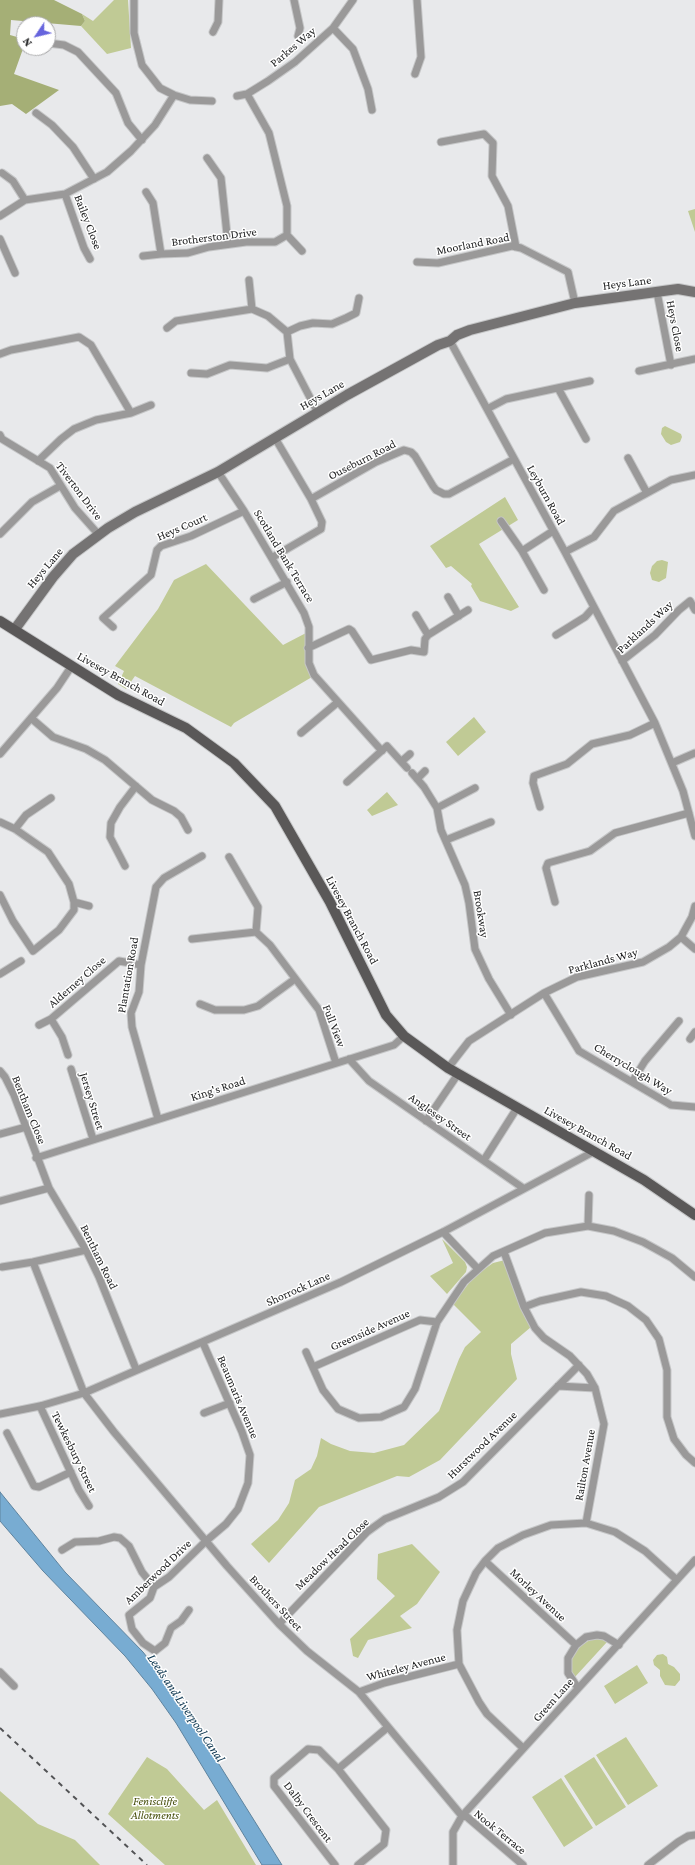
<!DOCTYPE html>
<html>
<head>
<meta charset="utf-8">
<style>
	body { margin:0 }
	#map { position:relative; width:695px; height:1865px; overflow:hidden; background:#e8e9eb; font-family:"Crimson Pro",serif }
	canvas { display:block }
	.north { position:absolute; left:16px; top:16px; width:40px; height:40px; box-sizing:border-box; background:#fff; border:1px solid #a7a7a8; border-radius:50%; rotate:235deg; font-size:11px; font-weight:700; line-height:16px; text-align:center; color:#232425 }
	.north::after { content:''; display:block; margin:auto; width:14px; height:18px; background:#6664dd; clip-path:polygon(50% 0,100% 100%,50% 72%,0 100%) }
</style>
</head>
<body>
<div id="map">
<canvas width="695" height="1865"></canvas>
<div class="north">N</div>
</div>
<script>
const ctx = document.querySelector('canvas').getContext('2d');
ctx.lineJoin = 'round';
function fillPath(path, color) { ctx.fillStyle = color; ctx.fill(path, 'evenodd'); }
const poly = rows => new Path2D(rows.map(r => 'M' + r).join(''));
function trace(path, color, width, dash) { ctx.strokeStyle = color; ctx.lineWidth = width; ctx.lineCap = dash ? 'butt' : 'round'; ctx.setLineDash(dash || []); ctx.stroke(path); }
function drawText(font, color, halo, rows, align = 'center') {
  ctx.font = font + ' "Crimson Pro",serif'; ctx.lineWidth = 3; ctx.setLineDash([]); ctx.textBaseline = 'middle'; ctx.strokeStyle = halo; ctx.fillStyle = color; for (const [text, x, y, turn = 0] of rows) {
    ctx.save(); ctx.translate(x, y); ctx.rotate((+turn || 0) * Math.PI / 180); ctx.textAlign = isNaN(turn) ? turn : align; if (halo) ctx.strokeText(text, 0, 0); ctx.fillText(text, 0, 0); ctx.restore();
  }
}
const green = poly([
	[114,0,128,0,131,48,107,54,81,26,85,21,82,14,93,21],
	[695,209,695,232,688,211],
	[665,426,681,434,682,437,680,442,671,445,666,442,661,434,662,428],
	[505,497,518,520,479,544,519,607,511,611,480,601,471,586,472,584,451,566,446,568,430,546],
	[662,560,668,562,666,578,659,582,652,580,650,573,652,566,657,561],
	[206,564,283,645,306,633,312,677,234,723,231,727,135,676,126,689,118,684,124,671,115,666,158,609,174,580],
	[474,717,486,732,458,756,446,742],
	[387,792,398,805,372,816,367,810],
	[442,1239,465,1262,467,1267,466,1272,447,1294,430,1276,453,1263],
	[505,1260,531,1327,511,1344,511,1354,517,1379,440,1460,409,1477,397,1476,319,1507,269,1563,251,1544,278,1520,289,1503,295,1480,311,1469,317,1456,321,1438,331,1444,350,1451,374,1453,404,1445,439,1411,459,1359,465,1347,481,1332,453,1304,469,1283,479,1273,493,1263],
	[412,1544,440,1572,417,1604,400,1616,412,1628,368,1640,358,1658,353,1656,350,1639,395,1596,377,1579,378,1554],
	[591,1639,602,1639,607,1642,574,1678,570,1670,571,1658,579,1647],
	[663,1654,667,1657,668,1664,674,1667,680,1674,680,1680,675,1686,665,1685,660,1676,660,1670,654,1665,653,1660,657,1655],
	[637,1665,648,1683,615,1704,604,1686],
	[626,1737,658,1786,628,1805,596,1755],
	[147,1757,167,1769,204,1810,217,1800,256,1865,165,1865,108,1814],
	[594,1757,626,1807,596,1826,564,1776],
	[561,1778,593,1828,564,1847,532,1797],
	[0,1791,38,1824,75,1840,100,1865,0,1865]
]);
const forest = poly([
	[0,0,54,0,82,14,85,21,81,26,11,20,10,35,24,39,24,46,14,74,59,90,26,114,12,104,0,106]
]);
const water = poly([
	[0,1492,65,1572,143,1652,172,1689,282,1865,262,1865,176,1723,152,1689,125,1656,43,1571,0,1521,0,1492]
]);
const street = poly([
	[134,0,134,33,142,65,160,88,174,95,190,100,212,101],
	[294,0,300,28,298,36],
	[333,28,353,49,368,89,372,110],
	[213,32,218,22,219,0],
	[48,43,64,45,78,52,116,93,128,123,142,140],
	[415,74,421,57,417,0],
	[237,96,247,94,268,81,295,62,333,28,353,0],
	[36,113,52,125,73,147,94,179],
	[441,142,484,134,493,143,492,176,508,206,516,247],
	[207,158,221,178,228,244],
	[2,173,13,181,25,200],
	[146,192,153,203,161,254],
	[65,194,84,248,90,259],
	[0,216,25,200,65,194,107,172,131,151,155,125,174,95],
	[287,235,302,251],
	[0,239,15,273],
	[143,256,161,254,188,253,209,247,246,242,275,242,287,235,287,206,269,133,247,94],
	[417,262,438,263,512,246,521,248,568,272,575,303],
	[249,280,252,309],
	[657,292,671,365],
	[167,328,176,321,252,309,268,316,287,332,290,359,318,413],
	[287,332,300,326,313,323,332,324,346,318,356,313,359,298],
	[450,341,565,552,655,723,683,791,695,836],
	[0,354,11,350,79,337,91,345,131,413],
	[639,371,695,359],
	[191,373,207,374,230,365,267,368,290,359],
	[558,388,586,439],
	[487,409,506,399,590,381],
	[0,435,2,439,50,468,75,508,99,535],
	[628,458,647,493],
	[38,461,61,439,74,429,96,420,131,413,151,405],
	[218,472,244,511,304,613,309,627,309,663,314,675,382,751],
	[311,499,376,462,404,450,411,452,415,456,433,486,436,490,444,494,449,494,514,459],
	[501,521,522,551],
	[0,534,32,502,60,486],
	[565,552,594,537,614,511,671,480,695,475],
	[273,557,321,529,322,522,311,499,275,438],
	[544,590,522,551,553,531],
	[448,597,459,616],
	[254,599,287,582],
	[113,627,103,618,151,575,157,550,161,546,191,536,244,511],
	[428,635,468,610],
	[556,635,585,617,594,607],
	[308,648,349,629,352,631,371,660,411,650,424,652,425,639,428,635,416,615],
	[622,661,655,635,679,610,690,601,695,610],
	[31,718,53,737,86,749,105,760,152,800,174,811,181,817,188,830],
	[301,733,338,702],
	[0,754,57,688,71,667],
	[402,761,410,754],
	[672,763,695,753],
	[412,773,424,787,437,808,441,830,465,885,469,903,475,949,489,979,511,1015],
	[417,779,425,771],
	[347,782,387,746,407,768],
	[540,807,533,783,534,776,567,764,592,744,630,735,655,723],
	[437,808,475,788],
	[0,822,15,829,48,852,69,884,74,902,74,910,59,930,33,951,13,921,0,895],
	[15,829,26,815,51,798],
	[446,840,491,822],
	[229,857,258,907,256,932],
	[125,866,110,837,111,823,120,807,136,786],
	[74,902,89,906],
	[555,902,546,868,548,863,590,851,615,833,689,813],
	[681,937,695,949],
	[192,939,256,932,270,945,319,1010,336,1063],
	[0,974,21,961],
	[544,993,579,1051,671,1105,695,1107],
	[200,1004,215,1010,244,1010,258,1006,295,979],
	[51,1019,62,1037,68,1055],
	[39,1025,51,1019,119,961,141,965],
	[690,1039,695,1032],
	[349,1059,369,1081,523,1188],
	[448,1068,469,1041,544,993,577,977,643,962,669,947,681,937,692,917,695,906],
	[71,1069,93,1139],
	[0,1071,5,1077,14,1095,49,1188,86,1250,99,1277,136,1369],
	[632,1082,645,1061,679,1021],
	[158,1119,132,1027,131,1013,139,992,141,965,156,887,164,878,202,856],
	[426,1121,458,1074],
	[0,1134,26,1127],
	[36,1158,394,1045,404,1036],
	[484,1160,517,1108],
	[0,1201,49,1188],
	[588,1226,589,1195],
	[443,1232,478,1269],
	[504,1252,524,1307,535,1328,544,1338,570,1356,587,1374,595,1388,604,1424,586,1523],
	[33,1262,84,1393,114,1432,227,1566,279,1624,307,1651,359,1692,462,1816],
	[2,1267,33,1262,86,1250],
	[524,1307,540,1301,581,1292,606,1296,628,1306,646,1320,659,1339,667,1370,667,1417,674,1439,686,1455,695,1463],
	[306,1352,323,1390,338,1409,359,1418,381,1417,404,1407,415,1389,437,1322,464,1282,493,1256,545,1233,588,1226,614,1231,643,1242,672,1258,695,1277],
	[313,1367,420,1320,437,1322],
	[558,1386,595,1388],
	[40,1406,79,1490,89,1506],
	[204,1413,230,1403],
	[0,1414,40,1406,84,1393,341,1282,443,1232,593,1152],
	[7,1433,34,1486,39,1487,71,1472],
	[62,1550,75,1542,99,1541,114,1537,120,1538,129,1546,142,1572,154,1587],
	[485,1561,576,1645],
	[189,1610,181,1621,171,1628,165,1643,155,1651,143,1643,132,1629,129,1615,150,1598,154,1587,169,1577,206,1541,226,1524,238,1509,248,1483,250,1455,242,1432,203,1343],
	[279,1624,367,1532,385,1519,439,1497,463,1482,579,1365],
	[0,1672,14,1686],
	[578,1688,568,1673,568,1658,576,1645,586,1637,597,1635,604,1636,619,1645],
	[359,1692,384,1683,459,1664],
	[523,1748,487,1714,479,1702,459,1664,457,1630,463,1601,476,1573,485,1561,498,1548,523,1535,551,1525,586,1523,615,1532,645,1551,677,1580],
	[338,1769,388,1727],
	[462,1816,467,1817,523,1865],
	[335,1865,274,1786,274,1778,308,1749,319,1750,338,1769,386,1830,384,1844,358,1865],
	[453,1865,453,1832,462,1816,695,1560],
	[648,1865,678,1842,688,1836,695,1835]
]);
const secondary = poly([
	[15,629,53,577,73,554,108,528,135,512,218,472,347,395,438,345,450,341,457,335,470,330,575,303,678,289,695,292]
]);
const primary = poly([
	[0,621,118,695,186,728,234,763,275,806,330,902,386,1015,404,1036,448,1068,644,1180,695,1215]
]);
const rail = poly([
	[0,1728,147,1865]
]);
const streetNames = [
	["Parkes Way",293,47,-40],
	["Bailey Close",88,222,69],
	["Brotherston Drive",214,237,-7],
	["Moorland Road",473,244,-11],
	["Heys Lane",627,283,-7],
	["Heys Close",675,326,79],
	["Heys Lane",322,395,-30],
	["Ouseburn Road",362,460,-27],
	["Tiverton Drive",79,491,53],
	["Leyburn Road",546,495,61],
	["Heys Court",182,527,-23],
	["Scotland Bank Terrace",284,556,59],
	["Heys Lane",45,568,-50],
	["Parklands Way",645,627,-43],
	["Livesey Branch Road",121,679,29],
	["Brookway",481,914,81],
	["Livesey Branch Road",352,920,62],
	["Parklands Way",603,961,-15],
	["Plantation Road",128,975,-80],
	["Alderney Close",77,982,-41],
	["Full View",334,1026,69],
	["Cherryclough Way",633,1069,31],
	["King's Road",218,1089,-18],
	["Jersey Street",92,1101,73],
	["Bentham Close",29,1110,68],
	["Anglesey Street",440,1117,35],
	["Livesey Branch Road",588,1133,29],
	["Bentham Road",99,1257,64],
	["Shorrock Lane",298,1289,-24],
	["Greenside Avenue",370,1330,-24],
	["Beaumaris Avenue",238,1397,67],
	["Hurstwood Avenue",482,1445,-44],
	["Tewkesbury Street",74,1452,64],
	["Railton Avenue",585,1465,-80],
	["Meadow Head Close",332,1554,-44],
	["Amberwood Drive",158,1572,-44],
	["Morley Avenue",538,1595,43],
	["Brothers Street",276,1603,47],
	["Whiteley Avenue",406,1667,-15],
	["Green Lane",553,1700,-48],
	["Dalby Crescent",308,1812,53],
	["Nook Terrace",500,1832,39]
];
const parkNames = [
	["Feniscliffe",155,1801],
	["Allotments",155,1815]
];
const waterNames = [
	["Leeds and Liverpool Canal",186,1708,56]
];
fillPath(green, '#c0ca95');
fillPath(forest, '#a5af76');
fillPath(water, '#78acd2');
trace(water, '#5e839e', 1);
trace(street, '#c5c6c7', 9);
trace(secondary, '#c5c6c7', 12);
trace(primary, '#c5c6c7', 12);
trace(street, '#9a9999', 7);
trace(secondary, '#757373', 10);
trace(primary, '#5a5858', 10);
trace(rail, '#525355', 2, [5, 5]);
drawText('12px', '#232425', '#fff', streetNames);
drawText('italic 12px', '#464e0a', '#fff', parkNames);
drawText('italic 13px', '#0b354f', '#fff', waterNames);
</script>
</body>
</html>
